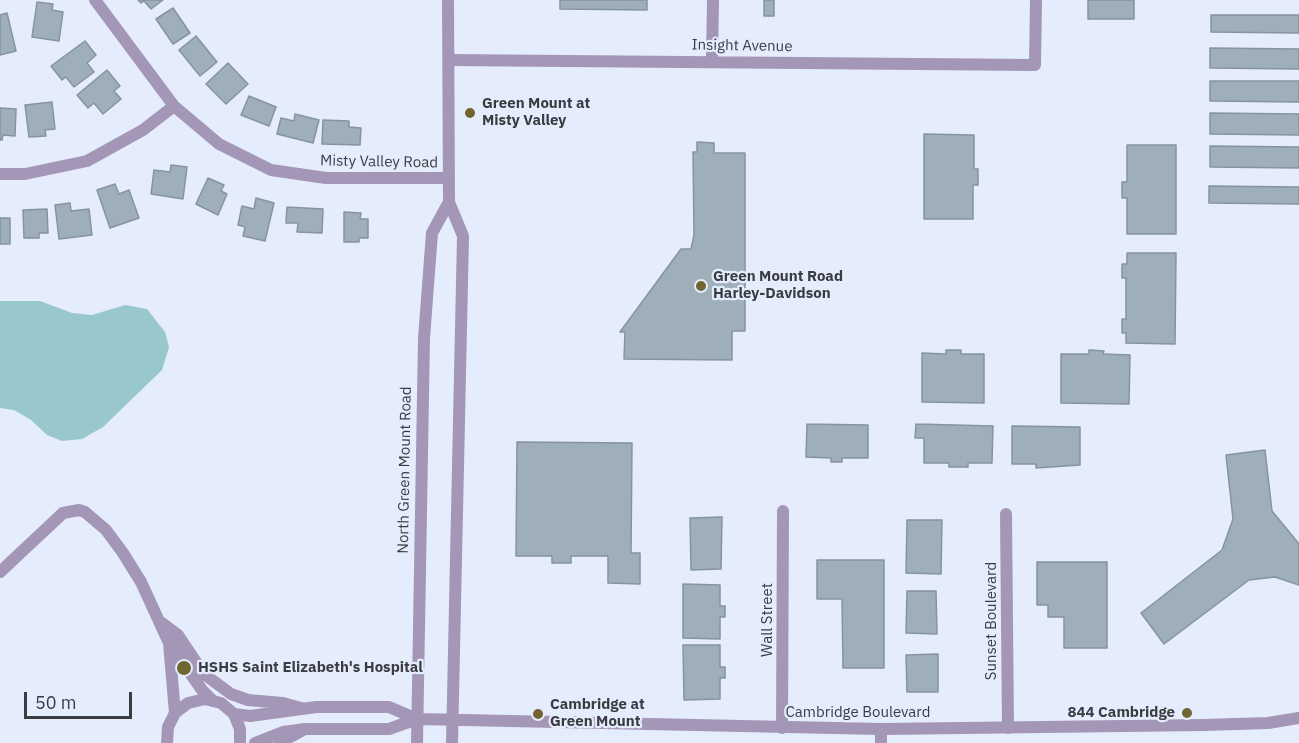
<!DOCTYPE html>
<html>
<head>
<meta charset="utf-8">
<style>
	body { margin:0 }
	#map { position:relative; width:1299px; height:743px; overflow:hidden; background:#e5ecfc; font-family:"IBM Plex Sans",sans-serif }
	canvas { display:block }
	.scale { position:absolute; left:24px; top:692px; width:108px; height:27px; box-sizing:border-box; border:3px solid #3a3c42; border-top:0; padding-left:8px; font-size:18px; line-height:21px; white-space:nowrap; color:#3a3c42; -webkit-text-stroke:4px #e5ecfc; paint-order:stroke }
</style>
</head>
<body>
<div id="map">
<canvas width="1299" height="743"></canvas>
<div class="scale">50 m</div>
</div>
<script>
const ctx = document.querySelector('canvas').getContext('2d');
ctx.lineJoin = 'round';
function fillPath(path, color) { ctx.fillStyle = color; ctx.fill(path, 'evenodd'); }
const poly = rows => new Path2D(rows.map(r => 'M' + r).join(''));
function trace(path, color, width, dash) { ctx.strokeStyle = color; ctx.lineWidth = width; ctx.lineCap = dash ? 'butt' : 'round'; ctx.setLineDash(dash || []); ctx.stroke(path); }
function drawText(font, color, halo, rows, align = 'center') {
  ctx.font = font + ' "IBM Plex Sans",sans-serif'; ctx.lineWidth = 4.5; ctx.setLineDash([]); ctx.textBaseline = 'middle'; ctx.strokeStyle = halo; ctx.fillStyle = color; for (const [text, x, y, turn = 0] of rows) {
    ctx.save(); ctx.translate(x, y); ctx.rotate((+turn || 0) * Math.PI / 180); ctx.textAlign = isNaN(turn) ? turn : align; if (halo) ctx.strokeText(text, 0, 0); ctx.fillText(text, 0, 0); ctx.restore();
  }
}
const water = poly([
	[0,301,40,301,72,313,92,315,125,305,147,309,165,332,169,347,162,370,103,427,82,439,62,441,47,435,31,420,14,410,0,408]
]);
const building = poly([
	[138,0,163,0,151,9,144,1,141,3,138,0],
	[560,0,647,0,647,10,560,9,560,0],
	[764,0,774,0,774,16,764,16,764,0],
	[1088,0,1134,0,1134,19,1088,19,1088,0],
	[37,2,53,4,52,10,63,12,59,41,32,37,37,2],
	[173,8,190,33,173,44,156,19,173,8],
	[7,13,16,51,0,55,0,15,7,13],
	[1211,15,1299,15,1299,33,1211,32,1211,15],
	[196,36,217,62,200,76,179,50,196,36],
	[85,41,96,55,87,63,94,72,74,87,66,77,62,80,51,66,85,41],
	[1210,48,1299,49,1299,69,1210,68,1210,48],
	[228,63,248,84,226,104,206,84,228,63],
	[107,70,120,86,114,91,121,99,103,114,94,103,88,108,77,95,107,70],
	[1210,81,1299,81,1299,102,1210,101,1210,81],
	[249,96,276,107,269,126,241,115,249,96],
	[52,102,55,129,45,130,46,136,29,137,25,105,52,102],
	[0,108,16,109,15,136,3,135,2,140,0,140,0,108],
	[1210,113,1299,114,1299,135,1210,134,1210,113],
	[295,114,319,120,313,143,277,134,281,118,294,121,295,114],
	[323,120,349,121,349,127,361,128,360,145,322,144,323,120],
	[924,134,974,135,974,169,978,169,978,185,973,185,973,219,924,219,924,134],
	[697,142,714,143,714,153,745,153,745,331,732,331,732,360,624,359,625,332,620,332,681,249,691,249,694,235,693,152,697,152,697,142],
	[1127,145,1176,145,1176,234,1127,234,1127,198,1122,198,1122,182,1127,182,1127,145],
	[1210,146,1299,147,1299,168,1210,167,1210,146],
	[171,165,187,167,183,199,151,194,154,170,170,172,171,165],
	[208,178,224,185,221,191,227,194,218,215,196,204,208,178],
	[115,184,119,194,129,190,139,218,110,228,97,190,115,184],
	[1209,186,1299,187,1299,204,1209,203,1209,186],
	[256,198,274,203,265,241,243,236,245,227,238,225,242,206,254,209,256,198],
	[70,203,71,211,89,209,92,235,59,239,55,205,70,203],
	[287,207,323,209,322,233,297,232,298,223,286,223,287,207],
	[47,209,48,233,39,233,39,238,24,238,23,210,47,209],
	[344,212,361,213,360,219,368,219,368,238,359,238,359,242,344,242,344,212],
	[0,218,10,218,10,244,0,244,0,218],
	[1127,253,1176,253,1175,344,1126,343,1126,333,1122,333,1122,319,1126,319,1126,278,1122,278,1122,264,1127,264,1127,253],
	[946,350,961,350,961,354,984,354,984,403,922,402,922,353,946,354,946,350],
	[1089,350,1104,351,1103,354,1130,355,1129,404,1061,403,1061,354,1089,354,1089,350],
	[807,424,868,425,868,458,842,458,842,462,831,462,831,458,806,457,807,424],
	[916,424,993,426,992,463,968,463,968,467,949,467,949,463,924,463,924,438,915,438,916,424],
	[1012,426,1080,427,1080,465,1036,468,1036,464,1012,464,1012,426],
	[517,442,632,443,631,553,640,553,640,584,608,583,608,556,571,556,571,563,552,563,552,556,516,556,517,442],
	[1265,450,1272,511,1299,544,1299,585,1275,577,1249,580,1164,644,1141,613,1222,550,1233,519,1226,455,1265,450],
	[722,517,721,569,691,570,690,518,722,517],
	[907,520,942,520,941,574,906,573,907,520],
	[817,560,884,560,884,668,843,668,842,599,817,599,817,560],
	[1037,562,1107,562,1107,648,1064,648,1064,617,1048,617,1048,605,1037,605,1037,562],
	[683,584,720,585,720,606,725,606,725,617,720,617,720,639,683,638,683,584],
	[907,591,936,591,937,634,906,633,907,591],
	[683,645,720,645,720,667,725,667,725,678,720,678,720,699,684,700,683,645],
	[938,654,938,692,907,692,906,655,938,654]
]);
const minor = poly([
	[95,0,174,106,219,144,271,170,326,178,448,178],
	[449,60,1035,65,1036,0],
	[712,61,713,0],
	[0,174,25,174,87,161,143,130,174,106],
	[1006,514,1008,728],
	[0,572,63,513,79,510,85,512,106,530,123,553,141,582,169,643,202,690,213,701],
	[162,623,178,635,204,674,231,694,248,700,283,703,301,708],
	[169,643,175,713],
	[782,728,783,511],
	[881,729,881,743],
	[279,743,305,729]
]);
const tertiary = poly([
	[448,0,449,202,463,236,452,743],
	[234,714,250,716,316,707,389,707,417,719],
	[167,743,168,727,175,713,188,703,205,699,221,703,234,714,240,729,240,743],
	[255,743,283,732,305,729,389,729,417,719,881,729,1204,725,1268,723,1299,718],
	[417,743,424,338,432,233,449,202]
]);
const markers = [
	[470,113,6,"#716632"],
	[701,286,6,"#716632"],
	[184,668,8,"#716632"],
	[1187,713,6,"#716632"],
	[538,714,6,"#716632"]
];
const streetNames = [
	["Insight Avenue",742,46,1],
	["Misty Valley Road",379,162,1],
	["North Green Mount Road",405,470,-89],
	["Wall Street",768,620,-90],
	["Sunset Boulevard",992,621,-90],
	["Cambridge Boulevard",858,713]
];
const poiNames = [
	["Green Mount at",482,104],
	["Misty Valley",482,121],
	["Green Mount Road",713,277],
	["Harley-Davidson",713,294],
	["HSHS Saint Elizabeth's Hospital",198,668],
	["Cambridge at",550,705],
	["Green Mount",550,722],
	["844 Cambridge",1175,713,"right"]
];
fillPath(water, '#98c8cb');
fillPath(building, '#9fafb9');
trace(building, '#85949e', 1.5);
trace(minor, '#a496b7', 12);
trace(tertiary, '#a496b7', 12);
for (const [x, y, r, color] of markers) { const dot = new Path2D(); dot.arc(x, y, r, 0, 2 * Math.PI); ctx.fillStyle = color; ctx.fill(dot); trace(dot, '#e5ecfc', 2); }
drawText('15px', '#3a3c42', '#e5ecfc', streetNames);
drawText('bold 15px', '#3a3c42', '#e5ecfc', poiNames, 'left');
</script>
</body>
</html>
